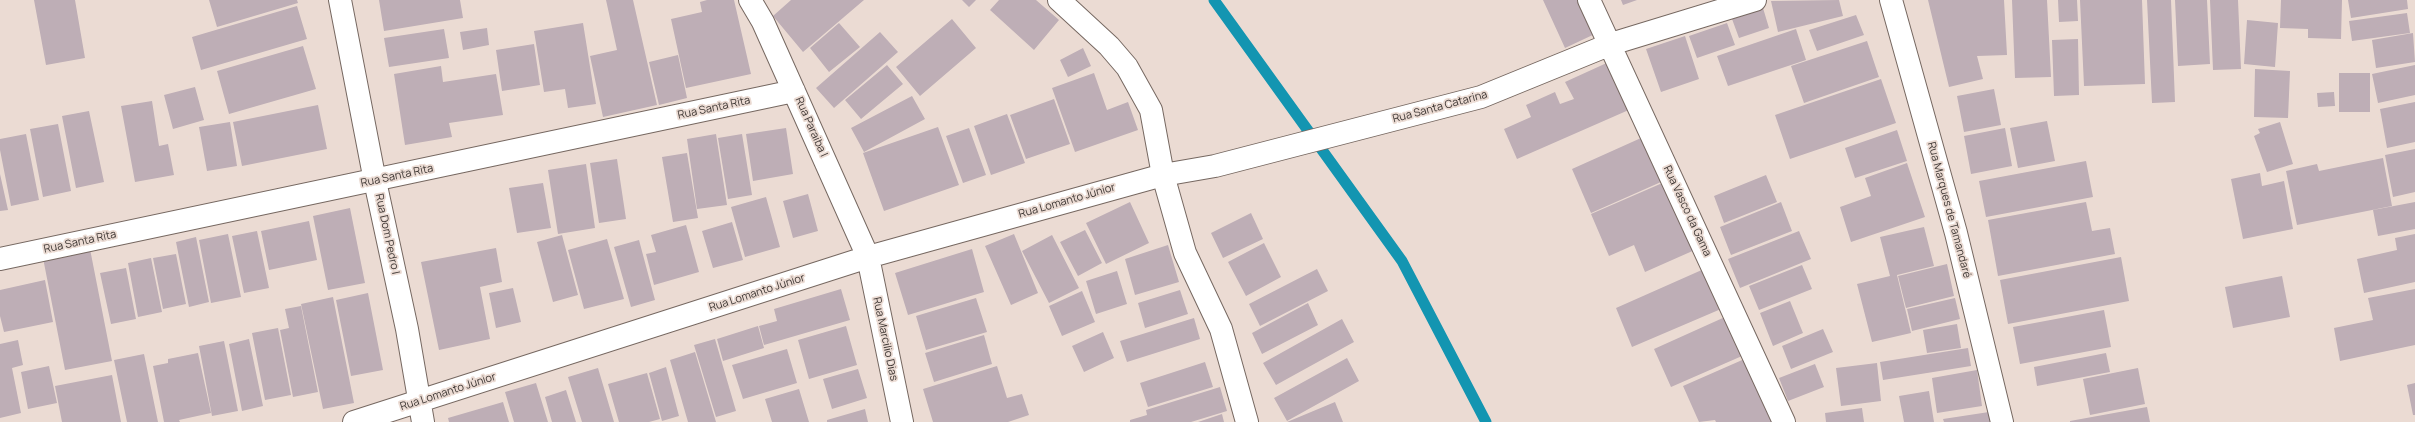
<!DOCTYPE html>
<html>
<head>
<meta charset="utf-8">
<style>
	body { margin:0 }
	canvas { display:block; background:#ebdbd3 }
</style>
</head>
<body>
<canvas width="2415" height="422"></canvas>
<script>
const ctx = document.querySelector('canvas').getContext('2d');
ctx.lineJoin = 'round';
const poly = rows => new Path2D(rows.map(r => 'M' + r).join(''));
function trace(path, color, width, dash) { ctx.strokeStyle = color; ctx.lineWidth = width; ctx.lineCap = dash ? 'butt' : 'round'; ctx.setLineDash(dash || []); ctx.stroke(path); }
function fillPath(path, color) { ctx.fillStyle = color; ctx.fill(path, 'evenodd'); }
function drawText(font, color, halo, rows, align = 'center') {
  ctx.font = font + ' Manrope,sans-serif'; ctx.lineWidth = 3.5; ctx.setLineDash([]); ctx.textBaseline = 'middle'; ctx.strokeStyle = halo; ctx.fillStyle = color; for (const [text, x, y, turn = 0] of rows) {
    ctx.save(); ctx.translate(x, y); ctx.rotate((+turn || 0) * Math.PI / 180); ctx.textAlign = isNaN(turn) ? turn : align; if (halo) ctx.strokeText(text, 0, 0); ctx.fillText(text, 0, 0); ctx.restore();
  }
}
const stream = poly([
	[1214,0,1402,261,1486,422]
]);
const building = poly([
	[34,0,75,0,85,58,46,65],
	[209,0,297,0,298,3,217,27],
	[379,0,460,0,463,18,384,31],
	[606,0,633,0,657,105,603,117,590,56,617,50],
	[707,0,734,0,751,74,686,88,671,19,702,12,700,2],
	[791,0,864,0,803,52,773,16],
	[962,0,976,0,969,7],
	[999,0,1036,0,1059,20,1034,50,990,10],
	[1543,0,1582,0,1597,33,1565,48],
	[1621,0,1637,0,1623,5],
	[1839,0,1843,16,1778,32,1771,1],
	[1928,0,2004,0,2007,55,1977,56,1983,79,1949,87],
	[2012,0,2047,0,2051,77,2015,78],
	[2058,0,2077,0,2078,21,2059,22],
	[2080,0,2142,0,2145,84,2084,86],
	[2147,0,2171,0,2175,102,2152,103],
	[2175,0,2207,0,2210,64,2178,66],
	[2210,0,2238,0,2241,69,2213,70],
	[2281,0,2342,0,2341,39,2308,38,2308,29,2280,28],
	[2348,0,2407,0,2408,9,2351,18],
	[297,6,307,39,201,70,192,37],
	[1763,8,1769,28,1739,38,1732,19],
	[2407,13,2410,33,2352,41,2349,21],
	[1856,15,1864,35,1817,51,1809,30],
	[952,19,976,48,920,96,896,67],
	[2247,20,2278,23,2275,67,2244,64],
	[583,23,596,104,568,108,565,89,544,92,534,31],
	[839,23,860,47,829,72,810,48],
	[1727,23,1735,45,1697,58,1689,36],
	[487,28,489,45,463,50,460,32],
	[444,29,449,58,389,67,384,38],
	[1796,29,1806,60,1728,86,1717,56],
	[880,32,898,52,834,108,816,88],
	[2413,33,2415,62,2376,68,2372,40],
	[1685,36,1699,79,1661,92,1646,49],
	[2078,39,2079,95,2054,96,2052,40],
	[1867,41,1879,77,1804,103,1791,66],
	[534,44,540,85,502,91,496,50],
	[303,46,316,89,229,114,217,71],
	[1083,48,1091,66,1068,77,1060,60],
	[678,55,687,98,659,105,649,62],
	[1611,61,1631,109,1517,159,1504,129,1531,117,1526,105,1555,92,1560,104,1574,99,1565,82],
	[887,65,903,84,861,119,845,100],
	[2415,65,2415,95,2378,103,2372,74],
	[441,66,443,82,496,74,503,115,449,123,452,137,405,145,394,74],
	[2255,69,2290,71,2288,118,2254,117],
	[1094,73,1107,110,1128,102,1138,130,1075,152,1052,88],
	[2339,73,2370,73,2370,112,2339,112],
	[1881,79,1896,123,1790,159,1775,115],
	[195,87,204,120,173,129,164,95],
	[1994,89,2001,125,1964,132,1957,96],
	[2334,92,2335,106,2318,107,2317,93],
	[912,96,925,119,864,152,851,128],
	[1054,99,1070,144,1026,159,1010,115],
	[152,101,159,146,168,144,174,175,135,182,121,106],
	[2415,102,2415,142,2387,148,2380,109],
	[318,105,327,149,242,166,233,122],
	[89,111,104,182,76,188,62,116],
	[1007,114,1025,163,991,175,974,126],
	[2047,121,2055,161,2018,168,2010,128],
	[230,122,237,166,207,171,199,127],
	[2280,122,2293,164,2267,172,2254,136,2260,133,2258,129],
	[58,124,71,191,43,197,30,129],
	[938,127,959,185,884,211,863,153],
	[786,128,793,174,753,181,746,134],
	[969,128,986,175,963,183,946,136],
	[2005,128,2012,166,1971,174,1964,136],
	[1897,130,1907,161,1855,178,1845,148],
	[26,134,39,200,11,206,0,150,0,139],
	[716,134,727,205,697,209,687,139],
	[742,134,752,195,728,199,718,138],
	[1641,138,1661,182,1591,213,1572,169],
	[2415,149,2415,192,2393,197,2385,155],
	[687,153,698,218,673,222,662,157],
	[2383,158,2392,206,2297,225,2286,171,2317,164,2319,171],
	[617,159,626,219,599,223,590,163],
	[2086,161,2093,197,1986,217,1979,181],
	[1907,163,1925,217,1851,242,1840,207,1871,196,1865,178],
	[586,164,595,228,558,234,548,170],
	[2260,173,2262,186,2284,181,2293,229,2243,239,2231,179],
	[0,174,8,210,0,211],
	[1766,175,1777,202,1724,223,1714,196],
	[1667,181,1697,249,1645,272,1634,245,1609,256,1591,214],
	[543,183,551,228,517,233,509,188],
	[808,194,818,231,793,238,783,201],
	[766,197,780,247,745,257,731,207],
	[1130,202,1149,243,1106,264,1086,223],
	[1781,202,1792,231,1731,255,1720,227],
	[2086,202,2092,231,2110,228,2115,254,1998,276,1988,220],
	[2415,202,2415,229,2378,236,2373,210],
	[350,208,365,283,328,290,313,216],
	[1251,213,1263,239,1223,258,1211,233],
	[309,221,317,260,269,270,261,231],
	[732,222,743,260,713,268,702,231],
	[686,225,699,272,654,285,646,254,656,252,651,235],
	[1924,227,1934,266,1897,275,1911,333,1872,342,1857,284,1890,276,1880,237],
	[1085,230,1102,263,1078,276,1060,242],
	[257,231,269,288,244,293,232,236],
	[1799,231,1811,259,1740,288,1728,259],
	[228,234,241,297,211,303,199,240],
	[1014,234,1038,293,1011,305,985,246],
	[2415,234,2415,282,2364,293,2357,259,2397,250,2395,238],
	[562,235,578,295,553,302,537,242],
	[1052,235,1079,288,1049,303,1022,251],
	[196,237,209,302,189,307,176,242],
	[607,239,624,299,584,309,568,250],
	[639,240,655,300,631,307,614,247],
	[1264,243,1281,277,1246,296,1228,262],
	[1168,245,1179,282,1135,295,1125,259],
	[496,248,502,282,480,287,490,339,439,350,421,262],
	[90,249,112,361,65,370,43,258],
	[972,249,984,292,908,315,895,273],
	[176,254,186,304,163,309,153,258],
	[2121,257,2129,301,2008,324,2000,280],
	[151,258,162,312,138,317,128,263],
	[1947,264,1954,296,1906,308,1898,276],
	[1802,265,1812,289,1759,310,1749,286],
	[126,268,136,319,111,324,100,273],
	[1317,269,1328,291,1260,326,1249,304],
	[1704,269,1721,309,1632,347,1616,308],
	[1117,271,1127,304,1096,314,1086,281],
	[2282,276,2290,317,2233,328,2225,287],
	[45,280,53,322,4,332,0,316,0,290],
	[513,288,521,322,496,328,489,293],
	[841,289,850,320,764,345,759,326,777,321,774,309],
	[2415,289,2415,345,2340,361,2334,328,2373,320,2368,298],
	[1180,290,1188,314,1145,328,1138,303],
	[1082,291,1095,322,1062,336,1049,306],
	[368,293,383,370,351,376,336,300],
	[333,297,354,403,323,409,301,304],
	[976,298,987,332,926,350,916,316],
	[1955,298,1960,319,1912,331,1907,309],
	[1790,301,1803,333,1773,346,1760,313],
	[1308,303,1318,325,1262,354,1252,333],
	[301,306,318,392,293,397,280,330,289,328,285,309],
	[2104,310,2111,347,2020,364,2013,327],
	[1725,317,1742,356,1671,387,1654,349],
	[1194,318,1200,339,1127,362,1120,341],
	[1342,319,1354,342,1276,385,1263,363],
	[1957,324,1961,348,1927,353,1923,330],
	[758,326,764,348,723,361,717,339],
	[846,326,857,365,809,379,798,340],
	[278,328,291,395,265,400,252,333],
	[1823,329,1833,352,1791,369,1782,346],
	[1103,332,1114,358,1084,372,1072,346],
	[984,335,992,364,934,382,925,353],
	[249,339,263,406,242,411,229,344],
	[715,339,736,411,716,417,694,345],
	[18,340,23,365,12,368,21,413,0,418,0,344],
	[224,341,238,411,212,416,199,346],
	[1968,348,1971,366,1883,380,1880,362],
	[787,349,797,383,743,399,732,365],
	[695,352,716,422,688,422,670,360],
	[198,353,211,413,179,420,180,422,164,422,153,366,168,363,168,359],
	[2106,353,2110,372,2037,386,2034,367],
	[144,354,158,422,127,422,114,360],
	[1749,357,1776,422,1716,422,1715,420,1699,422,1683,386],
	[1347,358,1359,381,1287,421,1274,398],
	[1205,362,1213,387,1148,407,1140,383],
	[1877,363,1881,401,1841,406,1836,368],
	[1815,364,1824,387,1788,401,1779,378],
	[49,366,57,403,28,409,21,372],
	[997,366,1007,398,1022,394,1029,415,1008,422,933,422,923,389],
	[666,367,679,416,662,421,649,373],
	[598,368,614,422,582,422,568,377],
	[2138,368,2145,404,2090,415,2083,379],
	[858,369,867,398,832,409,823,379],
	[1977,370,1982,406,1937,413,1932,378],
	[647,373,660,419,649,422,619,422,608,384],
	[112,375,121,422,62,422,55,386],
	[536,383,548,422,514,422,505,392],
	[2415,383,2415,415,2413,415,2407,385],
	[1220,387,1227,411,1191,422,1130,422,1130,420,1147,415,1146,410],
	[799,389,809,422,772,422,765,399],
	[566,390,576,422,552,422,545,397],
	[1929,391,1934,422,1904,422,1899,396],
	[503,402,509,422,449,422,448,418],
	[1335,402,1343,422,1287,422],
	[2147,407,2150,422,2070,422,2070,421],
	[1862,408,1864,422,1826,422,1825,413],
	[865,409,868,422,827,422,827,420],
	[1989,412,1991,422,1944,422,1943,419],
	[1222,414,1224,422,1198,422]
]);
const street = poly([
	[340,0,375,181,407,329,423,422],
	[750,0,763,22,868,257,902,422],
	[1059,0,1109,46,1127,67,1151,110,1163,175,1185,253,1221,329,1247,422],
	[1589,0,1784,422],
	[0,259,794,91],
	[354,422,868,257,1163,175,1215,166,1481,97,1611,44,1755,0]
]);
const secondary = poly([
	[1891,0,1956,233,2002,422]
]);
const streetNames = [
	["Rua Santa Catarina",1440,107,-15],
	["Rua Santa Rita",714,108,-12],
	["Rua Paraiba I",811,127,66],
	["Rua Santa Rita",397,176,-12],
	["Rua Lomanto Júnior",1067,201,-16],
	["Rua Marques de Tamandaré",1949,210,75],
	["Rua Vasco da Gama",1687,211,65],
	["Rua Dom Pedro I",387,234,78],
	["Rua Santa Rita",80,242,-12],
	["Rua Lomanto Júnior",757,293,-18],
	["Rua Marcilio Dias",885,339,78],
	["Rua Lomanto Júnior",448,392,-18]
];
trace(stream, '#1395b1', 11);
fillPath(building, '#beaeb6');
trace(street, '#766861', 24);
trace(secondary, '#766861', 24);
trace(street, '#fff', 22);
trace(secondary, '#fff', 22);
drawText('11px', '#3f3835', '#ebdbd3', streetNames);
</script>
</body>
</html>
